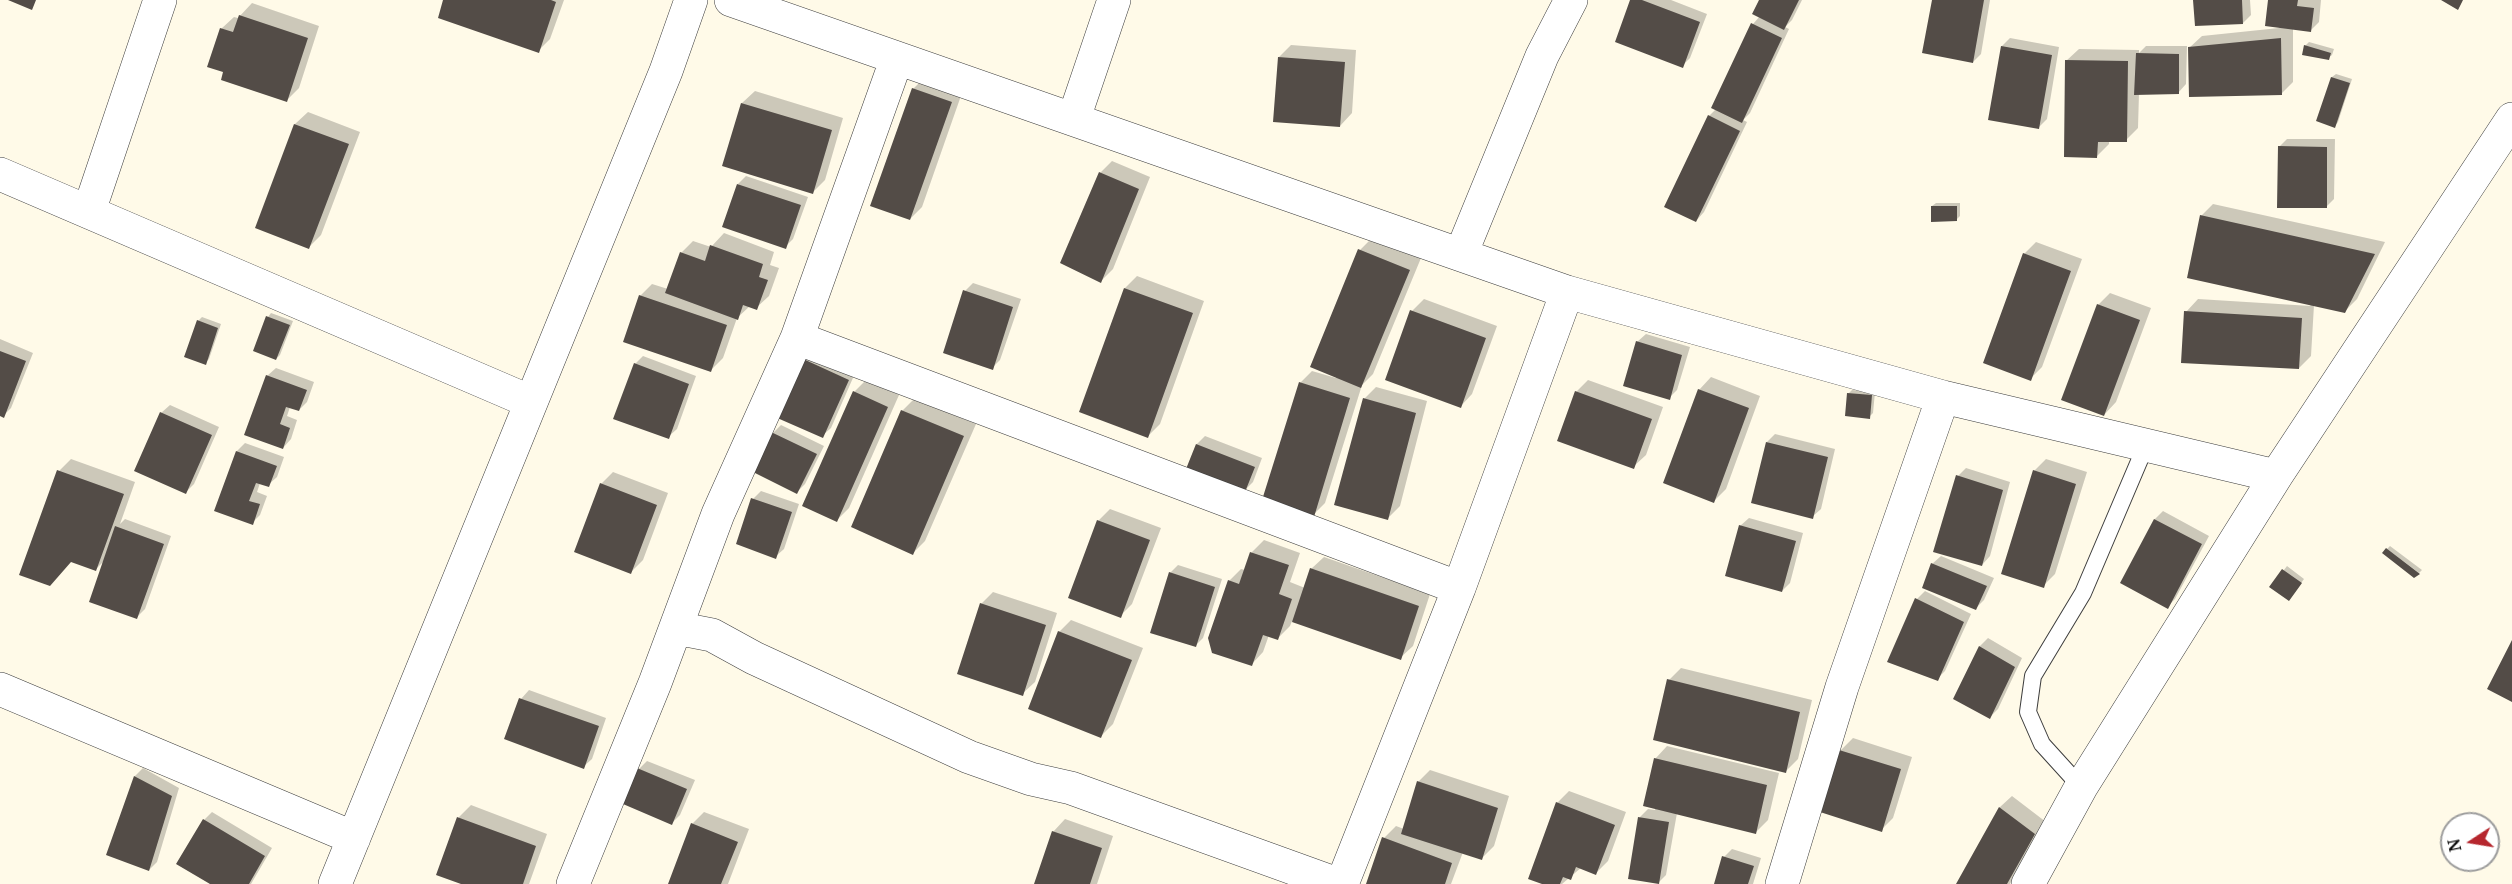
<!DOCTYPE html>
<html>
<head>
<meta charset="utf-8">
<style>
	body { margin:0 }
	#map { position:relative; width:2512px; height:884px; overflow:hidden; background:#fffae8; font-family:"Noto Serif",serif }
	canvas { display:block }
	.north { position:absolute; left:2440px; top:812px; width:60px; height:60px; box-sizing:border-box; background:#fff; border:2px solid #9d9d9d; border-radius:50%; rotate:258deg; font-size:16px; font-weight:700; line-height:24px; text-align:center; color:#0a0a0a }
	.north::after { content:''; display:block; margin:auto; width:21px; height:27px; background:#b6272e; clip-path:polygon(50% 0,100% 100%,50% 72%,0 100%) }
</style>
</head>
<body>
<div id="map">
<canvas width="2512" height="884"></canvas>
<div class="north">N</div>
</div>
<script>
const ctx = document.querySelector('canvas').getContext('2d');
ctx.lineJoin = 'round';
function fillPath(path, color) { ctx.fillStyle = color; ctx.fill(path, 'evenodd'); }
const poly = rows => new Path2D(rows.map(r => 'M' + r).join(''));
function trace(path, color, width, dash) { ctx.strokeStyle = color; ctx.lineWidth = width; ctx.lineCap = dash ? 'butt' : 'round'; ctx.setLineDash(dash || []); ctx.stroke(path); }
const shadow = poly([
	[445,0,564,0,550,39,538,51],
	[1632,0,1671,0,1707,14,1690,58,1682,66],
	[1761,0,1802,0,1792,20,1785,27,1789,29,1750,113,1743,120,1747,122,1704,212,1696,221,1709,116,1716,109,1713,108,1753,24,1760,16],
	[1933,0,1990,0,1981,54,1973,62],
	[2194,0,2250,0,2251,15,2243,23],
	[2270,0,2321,0,2319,22,2310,31,2293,28,2293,82,2281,94,2189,48,2202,36,2279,28],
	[252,3,319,26,299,88,287,100,225,72,221,29,234,17,238,18],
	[2010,38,2059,47,2047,119,2039,127,2002,46],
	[2309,42,2334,49,2332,55,2328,58,2305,46],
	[1291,45,1356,50,1352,113,1340,126,1279,57],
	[2146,46,2187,46,2186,84,2178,93,2139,93,2138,128,2126,140,2109,140,2109,144,2097,156,2066,61,2079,49,2139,50,2139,53],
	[2336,74,2352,79,2338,122,2335,126,2332,77],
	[926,76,963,90,922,207,910,219,913,89],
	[755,91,843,118,825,180,813,192,724,165,742,103],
	[308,112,360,132,321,235,309,247,257,228,295,124],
	[2287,139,2335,139,2334,199,2326,207,2279,147],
	[1112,161,1150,177,1113,269,1101,281,1100,173],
	[746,176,808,197,793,239,785,247,738,184],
	[1936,203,1960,203,1960,216,1956,220,1932,206],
	[2213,204,2385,242,2357,299,2344,312,2314,305,2311,356,2299,368,2186,312,2198,299,2311,306,2201,216],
	[724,233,774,252,770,265,779,268,769,296,756,308,750,306,737,318,723,358,711,370,640,296,652,284,668,289,681,253,693,241,711,247],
	[1372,238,1421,258,1373,374,1362,385,1325,503,1313,515,1300,383,1312,371,1336,378,1360,250],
	[2036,242,2082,259,2042,367,2030,379,2024,254],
	[1137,276,1204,301,1160,424,1148,436,1125,288],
	[973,283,1021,299,1000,360,992,368,965,291],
	[2110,293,2151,308,2116,402,2104,415,2098,305],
	[1424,299,1497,326,1472,394,1460,407,1412,311],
	[271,313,293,321,280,355,276,359,268,317],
	[202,317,221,324,209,359,205,363,198,321],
	[1646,334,1690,347,1677,390,1669,398,1637,342],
	[0,339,33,353,11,408,3,416,0,415],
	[810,351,856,371,831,428,822,436,802,359],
	[643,356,696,376,677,429,668,437,635,364],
	[276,368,314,382,307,402,299,410,290,407,287,416,297,420,291,439,283,448,267,376],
	[1711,377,1760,396,1726,489,1714,501,1699,390],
	[866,380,899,395,849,508,837,520,854,392],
	[1588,380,1663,407,1646,455,1633,467,1576,392],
	[1376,387,1427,401,1400,506,1388,518,1364,399],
	[1852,390,1875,392,1873,413,1869,417,1848,394],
	[914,399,976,424,925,541,913,553,902,411],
	[170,405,219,427,194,484,186,492,161,413],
	[781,425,824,446,805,484,797,492,773,433],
	[1775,434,1835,449,1821,509,1812,517,1767,442],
	[1205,436,1262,458,1253,482,1245,490,1188,468,1197,444],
	[245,443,284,457,277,477,268,485,260,483,257,492,267,496,260,515,252,523,237,451],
	[71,459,135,482,120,524,125,519,171,536,145,609,137,617,105,560,96,569,59,471],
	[2046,459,2087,472,2055,574,2043,586,2034,471],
	[1966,468,2010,482,1990,556,1982,565,1958,476],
	[613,472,668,493,643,560,631,572,601,484],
	[761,491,799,504,784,549,775,557,753,499],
	[1110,509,1161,528,1132,604,1120,616,1098,521],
	[2163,511,2209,536,2175,599,2167,607,2122,582,2155,519],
	[1749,518,1803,533,1790,583,1782,591,1740,526],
	[1264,540,1300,553,1290,582,1305,588,1311,569,1324,557,1430,594,1413,646,1400,658,1292,621,1290,626,1278,638,1269,635,1263,652,1251,665,1229,581,1241,569,1245,570,1252,552],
	[2390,546,2422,570,2419,573,2387,549],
	[1941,556,1994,578,1984,600,1976,608,1932,564],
	[1178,565,1222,579,1203,638,1195,646,1170,573],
	[2287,566,2304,579,2292,596,2271,587],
	[1925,591,1971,614,1945,671,1937,679,1917,599],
	[993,592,1057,613,1035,682,1022,694,981,604],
	[1071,620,1143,648,1113,724,1101,736,1059,632],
	[1988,638,2022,658,1998,709,1990,717,1955,698,1980,646],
	[1681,668,1812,700,1798,759,1786,771,1669,680],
	[529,690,606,718,592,759,583,767,521,699],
	[1853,738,1912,757,1893,818,1881,830,1822,811,1841,750],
	[1667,746,1779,773,1768,820,1756,832,1677,813,1666,875,1658,883,1640,817,1648,809,1655,810,1655,759],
	[647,761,695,780,680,815,672,823,639,769],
	[143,768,179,788,157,862,149,870,108,854,135,776],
	[1430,770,1509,796,1494,846,1482,858,1463,852,1451,884,1367,884,1384,838,1396,826,1404,829,1418,782],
	[1569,791,1626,812,1608,861,1596,873,1582,867,1562,884,1547,884,1557,803],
	[2012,796,2046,822,2010,884,1958,884,2000,807],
	[471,805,547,834,529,884,465,884,438,874,459,817],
	[212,812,272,848,251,884,212,884,204,820],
	[704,812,749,829,728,884,669,884,692,824],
	[1065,819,1113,836,1097,884,1036,884,1053,832],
	[1732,849,1761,858,1753,884,1715,884,1724,857]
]);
const building = poly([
	[8,0,36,0,32,10],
	[443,0,551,0,556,2,539,53,438,18],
	[1630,0,1642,0,1700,22,1683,68,1615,42],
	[1759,0,1799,0,1784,30,1752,14],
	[1932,0,1984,0,1973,63,1922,53],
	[2193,0,2242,0,2243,24,2195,26],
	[2268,0,2298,0,2297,6,2314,8,2311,32,2265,26],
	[2441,0,2463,0,2458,10],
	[239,15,308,38,287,102,221,80,223,72,207,67,220,28,233,32],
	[1751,23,1782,38,1742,123,1711,108],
	[2281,38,2282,95,2189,97,2188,47],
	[2304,45,2331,53,2329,60,2302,55],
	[2001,46,2052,55,2039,129,1988,120],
	[2136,53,2179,54,2179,94,2134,95],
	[1278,57,1345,62,1340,127,1273,122],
	[2065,60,2128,61,2127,142,2098,142,2097,158,2064,157],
	[2331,77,2350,83,2335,128,2316,121],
	[912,88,952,102,910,220,870,206],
	[741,103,832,130,813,194,722,166],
	[1708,115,1740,131,1696,222,1664,207],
	[294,124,349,144,309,249,255,228],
	[2278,146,2327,147,2327,208,2277,208],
	[1099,172,1139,189,1101,283,1060,263],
	[737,184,801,205,786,249,722,227],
	[1931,206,1957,206,1957,221,1931,222],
	[2200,215,2375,254,2345,313,2187,278],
	[710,245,763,264,759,277,768,280,757,310,743,305,738,320,665,293,680,252,705,261],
	[1358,249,1410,270,1361,388,1310,367],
	[2023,253,2071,271,2031,381,1983,363],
	[1124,288,1193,313,1148,438,1079,412],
	[963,290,1013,307,993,370,943,353],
	[639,295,727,325,711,372,623,342],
	[2097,304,2140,320,2104,416,2061,400],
	[1410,310,1486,338,1461,408,1385,380],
	[2184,311,2302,318,2299,369,2181,363],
	[266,316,290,325,276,360,253,351],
	[197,320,218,328,206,365,184,357],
	[1636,341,1682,355,1670,400,1623,386],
	[0,351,26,361,4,418,0,416],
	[801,358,849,380,823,438,775,417],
	[634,363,689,384,669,439,613,419],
	[266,375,307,390,299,411,286,407,280,424,290,428,283,449,244,435],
	[1299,382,1350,398,1314,517,1262,500],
	[1698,389,1749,408,1714,503,1663,483],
	[853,391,888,407,837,522,802,506],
	[1575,391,1652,419,1634,469,1557,441],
	[1847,393,1872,395,1870,419,1845,416],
	[1363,398,1416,413,1388,520,1334,505],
	[901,410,964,436,913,555,851,527],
	[160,412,212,435,186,494,134,471],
	[771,432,817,454,797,494,753,472],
	[1766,442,1828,457,1813,519,1751,503],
	[1196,444,1255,467,1245,492,1186,469],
	[236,451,277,466,269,487,256,483,249,501,260,504,253,525,214,511],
	[57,470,124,494,96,571,71,562,50,586,19,575],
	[2033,470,2076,484,2044,588,2001,574],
	[1956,475,2003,490,1982,566,1933,552],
	[600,483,657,505,631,574,574,552],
	[751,498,792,512,776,559,736,544],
	[2154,519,2202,544,2168,609,2120,583],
	[1097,520,1150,540,1121,618,1068,598],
	[1739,525,1796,541,1782,592,1725,576],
	[115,526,164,544,137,619,89,602],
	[2386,548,2420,574,2414,578,2382,553],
	[1250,552,1289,565,1279,594,1292,599,1278,640,1263,635,1252,666,1212,653,1208,638,1228,580,1239,584],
	[1931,563,1987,586,1976,610,1922,588],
	[1310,568,1419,606,1401,660,1292,622],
	[2282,569,2302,583,2289,601,2269,587],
	[1169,572,1215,587,1196,647,1150,633],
	[1915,598,1964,622,1938,681,1887,662],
	[980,603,1046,625,1023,696,957,674],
	[1058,631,1132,660,1101,738,1028,709],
	[2512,640,2512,702,2487,689],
	[1979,646,2015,667,1990,719,1953,699],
	[1667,679,1800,712,1786,773,1653,740],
	[519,698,599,726,584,769,504,739],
	[1839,750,1901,769,1882,832,1820,812],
	[1654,758,1767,785,1756,834,1643,806],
	[637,768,687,789,672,825,623,804],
	[134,776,172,796,149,871,106,855],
	[1417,781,1498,808,1482,860,1401,834],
	[1556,802,1615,825,1596,875,1576,867,1571,880,1563,877,1560,884,1542,884,1528,879],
	[1999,807,2035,834,2007,884,1956,884],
	[457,817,536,846,523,884,461,884,436,875],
	[1638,817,1669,822,1659,884,1628,879],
	[203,819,265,856,249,884,210,884,176,864],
	[691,823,738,842,721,884,668,884],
	[1052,831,1102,848,1090,884,1034,884],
	[1382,837,1452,863,1445,884,1366,884],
	[1722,856,1754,866,1748,884,1714,884]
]);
const lane = poly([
	[2081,787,2042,744,2028,712,2033,676,2083,593,2146,445]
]);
const street = poly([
	[731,0,1567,292,1943,397],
	[1074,118,1114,0],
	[0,174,531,402],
	[89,211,160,0],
	[1461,254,1542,56,1571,0],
	[797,338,1459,588],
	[676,628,712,635,754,658,969,757,1031,779,1071,788,1337,884],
	[0,689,354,838],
	[335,884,666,71,691,0],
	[573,884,655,683,718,514,797,338,897,58],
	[1342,884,1459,588,1567,292],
	[1782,884,1842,687,1943,397,2276,476],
	[2028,884,2081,787,2276,476,2512,119]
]);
fillPath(shadow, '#0003');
fillPath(building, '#534c47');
trace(lane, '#3d3d3d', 18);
trace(street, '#3d3d3d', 34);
trace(lane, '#fff', 16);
trace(street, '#fff', 33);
</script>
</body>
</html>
